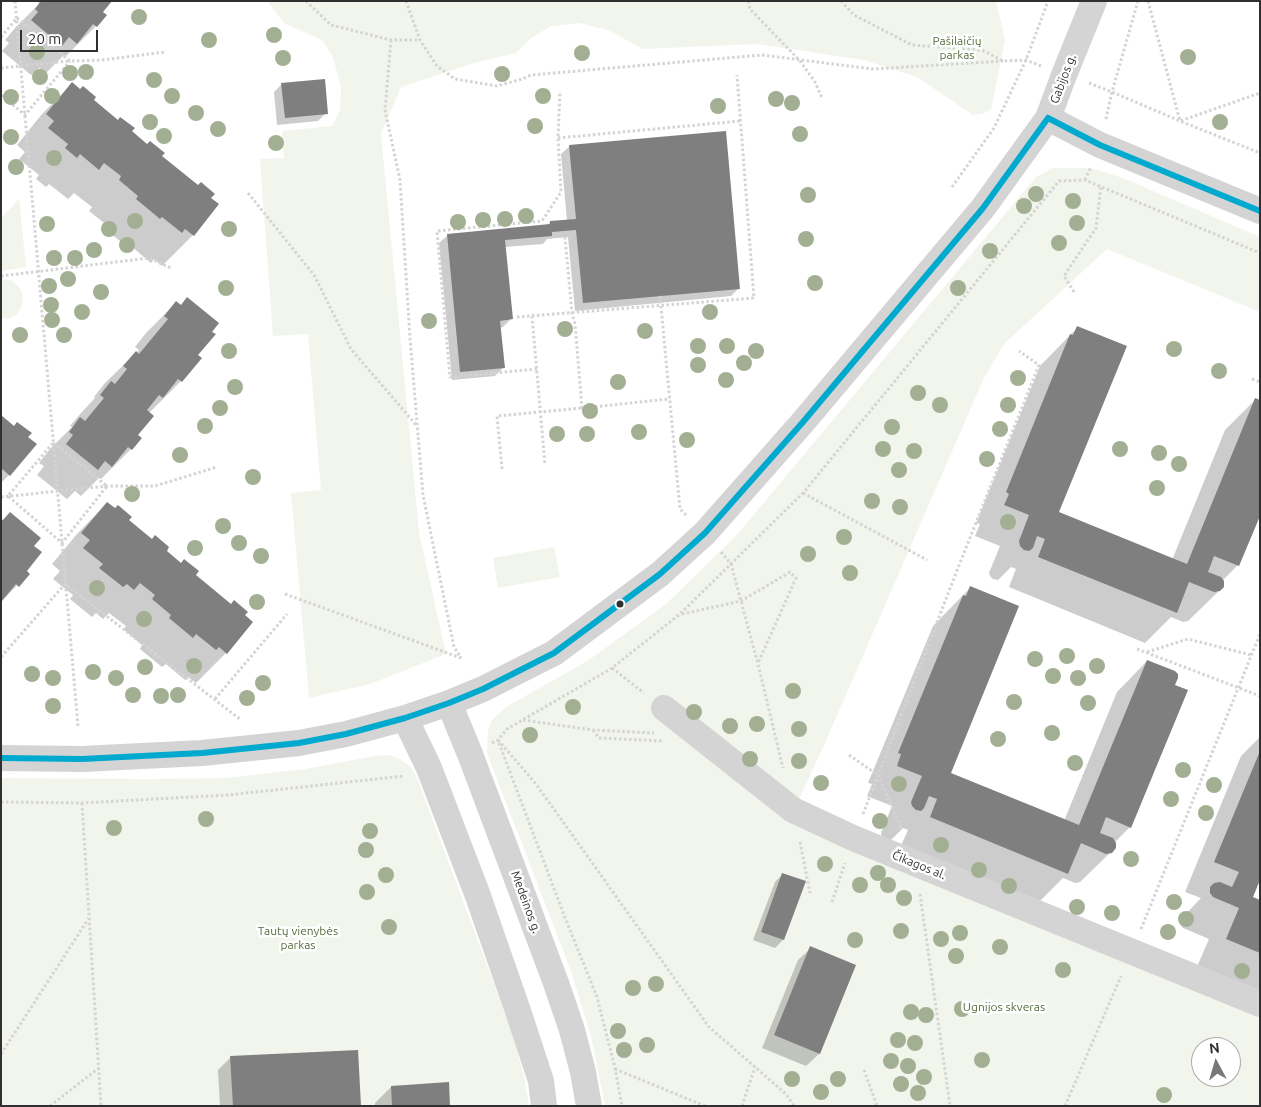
<!DOCTYPE html>
<html>
<head>
<meta charset="utf-8">
<style>
	body { margin:0 }
	#map { position:relative; width:1261px; height:1107px; overflow:hidden; background:#fff; font-family:Ubuntu,sans-serif }
	canvas { display:block }
	.frame { position:absolute; inset:0; border:2px solid #303030; pointer-events:none }
	.north { position:absolute; left:1191px; top:1037px; width:50px; height:50px; box-sizing:border-box; background:#fff; border:1px solid #acacac; border-radius:50%; rotate:354deg; font-size:14px; font-weight:700; line-height:20px; text-align:center; color:#303030 }
	.north::after { content:''; display:block; margin:auto; width:18px; height:22px; background:#787878; clip-path:polygon(50% 0,100% 100%,50% 72%,0 100%) }
	.scale { position:absolute; left:20px; top:30px; width:78px; height:22px; box-sizing:border-box; border:2px solid #303030; border-top:0; padding-left:6px; font-size:15px; line-height:18px; white-space:nowrap; color:#303030; -webkit-text-stroke:4px #fff; paint-order:stroke }
</style>
</head>
<body>
<div id="map">
<canvas width="1261" height="1107"></canvas>
<div class="frame"></div>
<div class="north">N</div>
<div class="scale">20 m</div>
</div>
<script>
const ctx = document.querySelector('canvas').getContext('2d');
ctx.lineJoin = 'round';
function fillPath(path, color) { ctx.fillStyle = color; ctx.fill(path, 'evenodd'); }
const poly = rows => new Path2D(rows.map(r => 'M' + r).join(''));
function trace(path, color, width, dash) { ctx.strokeStyle = color; ctx.lineWidth = width; ctx.lineCap = dash ? 'butt' : 'round'; ctx.setLineDash(dash || []); ctx.stroke(path); }
function drawText(font, color, halo, rows, align = 'center') {
  ctx.font = font + ' Ubuntu,sans-serif'; ctx.lineWidth = 5; ctx.setLineDash([]); ctx.textBaseline = 'middle'; ctx.strokeStyle = halo; ctx.fillStyle = color; for (const [text, x, y, turn = 0] of rows) {
    ctx.save(); ctx.translate(x, y); ctx.rotate((+turn || 0) * Math.PI / 180); ctx.textAlign = isNaN(turn) ? turn : align; if (halo) ctx.strokeText(text, 0, 0); ctx.fillText(text, 0, 0); ctx.restore();
  }
}
const green = poly([
	[267,1,996,1,1005,40,991,110,982,114,973,115,917,77,864,60,757,44,643,49,608,30,579,23,551,26,531,38,516,53,474,63,401,87,381,134,419,532,446,654,370,684,309,698,291,493,321,490,308,334,273,336,260,159,284,158,282,131,332,126,340,111,341,87,333,57,322,40,284,23],
	[1053,168,1091,168,1123,178,1260,237,1260,312,1107,249,1004,344,983,380,825,743,794,810,1260,1004,1260,1106,605,1106,591,1036,571,971,487,753,488,730,492,720,506,707,589,660,666,604,736,536,1036,177],
	[1201,1047,1231,1047,1231,1077,1201,1077],
	[19,199,26,267,1,271,1,218],
	[1,279,4,279,13,281,20,288,23,297,22,306,17,314,8,319,1,318],
	[554,547,560,577,498,588,493,558],
	[389,755,399,759,410,766,417,778,511,1029,524,1076,529,1106,1,1106,1,778,147,779,226,778,305,769,374,756]
]);
const shadow = poly([
	[37,1,111,1,102,12,105,15,96,26,66,56,64,55,46,73,39,68,31,75,2,51,9,43,5,40,16,27,39,4],
	[72,84,218,204,193,235,162,266,154,259,151,263,131,246,129,248,106,230,109,227,89,211,92,207,74,193,68,199,49,184,46,187,36,179,39,175,19,159,25,152,17,145,42,114],
	[282,84,326,113,318,121,277,125,274,92],
	[570,146,739,288,731,296,575,311,568,237,547,239,543,244,505,247,511,319,503,327,500,328,503,368,495,376,452,380,439,243,448,235,547,226,550,222,567,221,561,154],
	[176,303,196,355,200,358,181,381,149,413,137,435,131,449,101,479,99,478,81,496,75,491,67,499,37,475,44,466,39,463,50,449,72,427,70,426,81,413,95,398,94,397,105,383,136,353,139,350,135,347,146,333],
	[1078,327,1057,513,1172,560,1225,430,1255,400,1238,565,1222,581,1219,591,1188,621,1183,622,1171,617,1145,643,1009,587,1016,569,1011,567,998,580,993,579,990,576,989,573,1000,546,975,536,980,524,976,523,1040,366],
	[1,416,27,437,9,475,1,483],
	[107,503,194,575,226,653,196,683,188,677,185,680,166,664,162,667,140,649,142,645,123,629,126,626,109,613,103,619,96,613,92,617,70,599,73,595,53,579,60,571,52,564,77,534],
	[1,521,33,546,25,571,28,574,1,602],
	[970,588,949,774,1064,821,1117,692,1147,661,1130,827,1114,843,1111,852,1080,882,1075,883,1063,878,1037,904,900,848,908,830,903,828,890,841,882,837,881,833,892,806,867,796,872,784,868,783,933,626],
	[1260,737,1260,877,1251,897,1260,901,1260,995,1196,969,1209,939,1183,928,1180,924,1181,919,1201,898,1185,892,1241,756],
	[783,874,804,882,783,940,775,948,753,940,775,882],
	[811,948,855,966,819,1054,806,1066,762,1048,798,960],
	[231,1057,360,1106,220,1106,218,1070],
	[391,1087,449,1106,375,1106,375,1103]
]);
const building = poly([
	[41,1,112,1,103,12,107,15,97,27,93,24,77,44,69,37,62,46,31,20,38,12,35,9],
	[325,79,328,114,285,118,281,83],
	[72,82,80,89,83,86,96,97,94,100,118,120,120,117,135,128,132,131,147,144,150,141,165,153,162,156,198,185,201,182,215,194,211,198,219,204,194,236,185,229,182,233,162,217,160,219,136,199,138,196,119,180,121,176,104,163,99,170,80,154,77,158,65,148,68,144,48,128,54,121,46,114],
	[726,131,740,289,583,303,576,230,552,232,552,236,505,240,513,319,500,321,505,368,460,372,447,234,550,224,550,221,576,219,569,145],
	[187,297,219,323,212,332,216,334,198,355,202,358,182,382,178,379,163,398,159,395,147,410,154,416,138,435,142,438,132,450,128,447,112,467,105,461,98,470,66,444,73,435,69,432,80,417,85,421,104,398,100,395,111,381,115,384,127,369,123,366,136,351,139,354,168,319,164,316,176,301,181,305],
	[1077,326,1127,346,1059,512,1187,564,1255,398,1260,400,1260,516,1239,566,1214,556,1208,572,1221,577,1224,581,1224,587,1220,591,1214,592,1189,582,1177,613,1038,557,1045,539,1037,536,1033,548,1029,551,1024,550,1020,546,1019,541,1029,515,1004,505,1009,494,1006,492,1070,334,1073,335],
	[1,415,14,426,17,422,32,433,28,437,37,444,10,476,1,468],
	[107,502,115,508,118,505,132,517,129,520,152,539,155,535,169,547,167,551,181,563,184,559,199,571,196,575,231,604,234,600,248,612,245,615,253,622,227,654,219,647,216,650,196,634,193,638,169,618,171,615,152,599,155,595,140,583,134,590,127,584,123,587,99,568,103,564,83,548,90,540,81,533],
	[10,512,41,538,34,546,42,552,27,571,30,574,19,587,16,584,1,602,1,519,3,520],
	[970,586,1019,606,951,773,1079,825,1147,660,1175,671,1178,674,1178,678,1175,685,1188,690,1131,828,1106,817,1100,833,1113,838,1116,843,1116,848,1112,853,1106,854,1081,843,1068,874,930,817,937,799,929,796,924,808,921,811,916,810,912,806,911,802,922,776,897,766,901,754,898,753,963,595,966,596],
	[1260,751,1260,880,1253,897,1260,900,1260,953,1226,939,1239,908,1213,897,1210,893,1210,887,1214,883,1220,882,1232,887,1239,872,1214,862],
	[782,873,806,881,784,940,761,932],
	[810,946,856,965,820,1054,774,1035],
	[358,1050,361,1106,233,1106,230,1056],
	[449,1082,450,1106,392,1106,391,1086]
]);
const path = poly([
	[15,1,78,726],
	[306,1,331,25,391,40,420,40],
	[406,1,420,40,437,66,455,79,497,86,522,79,531,75,762,55,873,69,1003,61],
	[748,1,750,9,800,61,815,82,822,98],
	[841,1,854,15,912,45,982,50,1003,61,1026,60,1041,66],
	[1148,1,1180,121,1260,93],
	[1,37,17,18,70,61,102,60,165,52],
	[391,40,385,110,400,180,410,338,423,495,454,647,461,658],
	[1,68,69,61],
	[1089,83,1112,92,1180,121,1260,153],
	[1,95,25,115,70,61],
	[1106,119,1112,92,1138,1],
	[558,138,740,121],
	[1085,180,1091,167],
	[952,187,994,128,1026,60,1048,1],
	[248,193,314,275,351,349,417,426],
	[565,237,572,313,575,324,582,408,670,399],
	[1,276,149,258,171,268],
	[1074,292,1064,276,1096,228,1101,186],
	[660,296,680,509,686,515],
	[532,316,545,465],
	[517,317,754,298,737,75],
	[537,369,450,377,437,231,542,221,561,192,558,138,560,91],
	[1252,379,1260,382],
	[53,443,107,486,62,543,8,496,53,443],
	[502,469,497,416,582,408],
	[803,493,927,560],
	[1,497,107,486,155,486,217,467],
	[721,552,731,564,758,664,783,768],
	[285,594,461,658],
	[682,614,741,601,790,572,796,578,758,663],
	[1137,649,1260,696],
	[1147,652,1188,639,1251,655],
	[1,657,65,584,241,720],
	[612,668,644,693],
	[215,699,287,614],
	[523,720,593,730,654,733],
	[593,730,599,738,663,741],
	[498,740,536,784,709,1027,786,1094,794,1106],
	[492,743,498,740,507,729,612,668,680,614,803,493,1059,181,1085,180,1260,253],
	[499,743,564,915,597,997,615,1068,622,1106],
	[849,755,878,775,901,828],
	[1,802,82,803,228,795,404,776],
	[82,803,101,1106],
	[863,814,956,573,1039,365,1019,351],
	[800,842,810,893],
	[920,894,950,1106],
	[832,902,845,863],
	[1141,929,1260,634],
	[1,1054,89,918],
	[615,1069,705,1106],
	[864,1070,877,1106],
	[50,1106,99,1068],
	[742,1106,755,1067],
	[1065,1106,1121,976]
]);
const minor = poly([
	[1048,118,1100,145,1260,211],
	[449,703,470,754,556,983,572,1030,583,1072,589,1106],
	[664,708,793,810,853,838,1260,1004],
	[405,718,429,768,478,896,518,1011,541,1081,544,1106],
	[1,758,82,759,202,753,299,743,346,734,405,718,449,703,483,689,554,653,660,574,705,533,803,422,983,208,1048,118,1064,75,1094,1]
]);
const bus1 = poly([
	[1048,118,1100,145,1260,211],
	[1,758,82,759,202,753,299,743,346,734,405,718,449,703,483,689,554,653,660,574,705,533,803,422,983,208,1048,118]
]);
const trees = [
	[139,17],
	[274,35],
	[209,40],
	[37,52],
	[582,53],
	[1188,57],
	[283,58],
	[86,72],
	[70,73],
	[502,74],
	[40,77],
	[154,80],
	[52,96],
	[172,96],
	[543,96],
	[11,97],
	[776,99],
	[792,103],
	[718,106],
	[196,113],
	[150,122],
	[1220,122],
	[535,126],
	[218,129],
	[800,134],
	[164,136],
	[11,137],
	[276,143],
	[54,158],
	[16,167],
	[1036,194],
	[808,195],
	[1073,201],
	[1024,206],
	[526,216],
	[505,219],
	[483,220],
	[135,221],
	[458,222],
	[1077,223],
	[47,224],
	[109,229],
	[229,229],
	[806,239],
	[1059,243],
	[127,245],
	[94,250],
	[990,251],
	[54,258],
	[75,258],
	[68,279],
	[815,283],
	[49,286],
	[226,288],
	[958,288],
	[101,292],
	[51,305],
	[82,312],
	[710,312],
	[52,320],
	[429,321],
	[565,329],
	[645,331],
	[20,335],
	[64,335],
	[698,346],
	[727,346],
	[1174,349],
	[229,351],
	[756,351],
	[744,363],
	[698,365],
	[1219,371],
	[1018,378],
	[726,380],
	[618,382],
	[235,387],
	[918,393],
	[940,405],
	[1008,405],
	[220,408],
	[590,411],
	[205,426],
	[892,427],
	[1000,429],
	[639,432],
	[557,434],
	[587,434],
	[687,440],
	[883,449],
	[1120,449],
	[914,451],
	[1159,453],
	[180,455],
	[987,459],
	[1179,464],
	[899,470],
	[253,477],
	[1157,488],
	[132,494],
	[872,501],
	[900,507],
	[1008,522],
	[223,526],
	[844,537],
	[239,543],
	[195,548],
	[808,554],
	[261,556],
	[850,573],
	[97,588],
	[257,602],
	[144,619],
	[1067,656],
	[1035,659],
	[194,666],
	[1097,666],
	[145,667],
	[93,672],
	[32,674],
	[1053,676],
	[53,678],
	[116,678],
	[1078,678],
	[263,683],
	[793,691],
	[133,695],
	[178,695],
	[161,696],
	[247,698],
	[1014,702],
	[1088,703],
	[53,706],
	[573,707],
	[694,712],
	[757,724],
	[730,726],
	[799,729],
	[1052,733],
	[530,735],
	[998,739],
	[750,759],
	[799,761],
	[1075,763],
	[1183,770],
	[821,783],
	[899,784],
	[1214,785],
	[1171,799],
	[1206,813],
	[206,819],
	[880,821],
	[114,828],
	[370,831],
	[941,845],
	[366,850],
	[1131,859],
	[825,864],
	[979,870],
	[878,873],
	[386,875],
	[860,885],
	[888,885],
	[1009,886],
	[367,892],
	[904,898],
	[1174,902],
	[1077,907],
	[1112,913],
	[1186,919],
	[389,927],
	[901,931],
	[1168,932],
	[960,933],
	[941,939],
	[855,940],
	[1000,947],
	[956,956],
	[1063,970],
	[1242,971],
	[656,984],
	[633,988],
	[962,1009],
	[911,1012],
	[926,1015],
	[618,1031],
	[898,1040],
	[915,1043],
	[647,1045],
	[624,1050],
	[982,1060],
	[891,1061],
	[908,1066],
	[924,1077],
	[792,1079],
	[838,1079],
	[901,1084],
	[821,1092],
	[918,1093],
	[1164,1095]
];
const markers = [
	[620,604,4.5,"#303030"]
];
const parkNames = [
	["Pašilaičių",957,41],
	["parkas",957,55],
	["Tautų vienybės",298,931],
	["parkas",298,945],
	["Ugnijos skveras",1004,1007]
];
const streetNames = [
	["Gabijos g.",1063,79,-69],
	["Čikagos al.",919,865,22],
	["Medeinos g.",526,902,70]
];
fillPath(green, '#f2f5ec');
fillPath(shadow, '#0003');
fillPath(building, '#7f7f7f');
trace(path, '#d4d4d4', 3, [2.5, 2.5]);
trace(minor, '#d4d4d4', 26);
trace(bus1, '#00a9ce', 6);
ctx.fillStyle = '#a3af93';
for (const [x, y] of trees) { ctx.beginPath(); ctx.arc(x, y, 8, 0, 2 * Math.PI); ctx.fill(); }
for (const [x, y, r, color] of markers) { const dot = new Path2D(); dot.arc(x, y, r, 0, 2 * Math.PI); ctx.fillStyle = color; ctx.fill(dot); trace(dot, '#fff', 2); }
drawText('12px', '#576d3b', '#fff', parkNames);
drawText('12px', '#303030', '#fff', streetNames);
</script>
</body>
</html>
